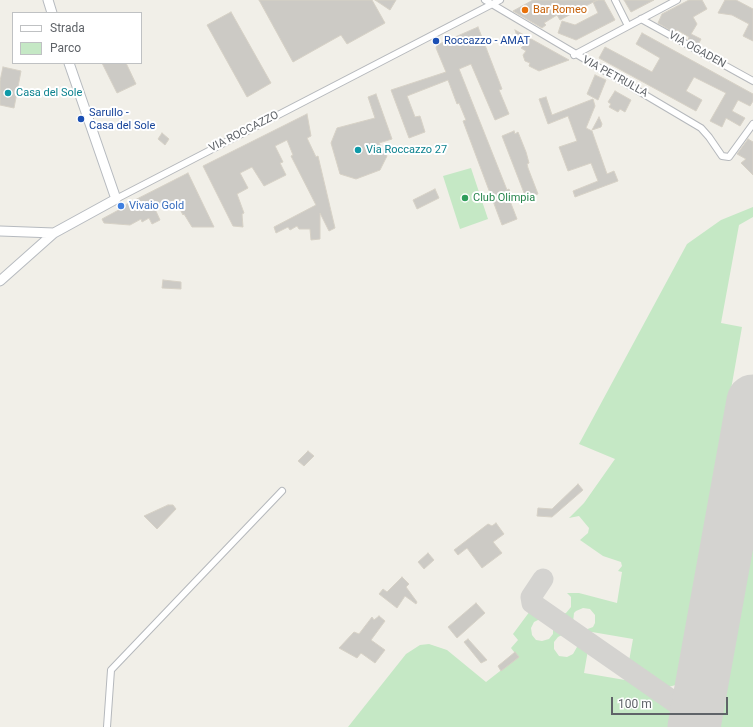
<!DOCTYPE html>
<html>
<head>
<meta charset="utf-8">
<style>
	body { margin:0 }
	#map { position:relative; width:753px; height:727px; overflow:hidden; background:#f1efe8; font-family:Roboto,sans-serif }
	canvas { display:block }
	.legend { position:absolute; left:12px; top:12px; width:130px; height:52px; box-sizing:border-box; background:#fff; border:1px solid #bfc1c3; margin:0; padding:5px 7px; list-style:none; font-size:12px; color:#5f6368 }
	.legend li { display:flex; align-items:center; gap:8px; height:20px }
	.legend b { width:20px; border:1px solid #bfc1c3 }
	.scale { position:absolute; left:611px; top:697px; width:117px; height:18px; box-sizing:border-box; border:2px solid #5f6368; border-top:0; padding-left:5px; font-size:12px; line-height:14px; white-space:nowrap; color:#5f6368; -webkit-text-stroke:3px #fff; paint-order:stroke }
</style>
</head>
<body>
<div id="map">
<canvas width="753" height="727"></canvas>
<ul class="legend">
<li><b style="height:5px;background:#fff"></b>Strada</li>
<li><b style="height:11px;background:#c5e8c5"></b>Parco</li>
</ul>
<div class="scale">100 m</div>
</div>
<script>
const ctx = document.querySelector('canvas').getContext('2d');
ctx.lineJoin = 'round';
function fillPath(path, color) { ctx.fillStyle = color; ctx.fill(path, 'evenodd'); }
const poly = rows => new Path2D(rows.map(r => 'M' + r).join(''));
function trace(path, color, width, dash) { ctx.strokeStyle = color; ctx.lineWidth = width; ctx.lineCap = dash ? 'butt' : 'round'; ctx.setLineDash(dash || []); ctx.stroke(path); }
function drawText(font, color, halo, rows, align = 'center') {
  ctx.font = font + ' Roboto,sans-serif'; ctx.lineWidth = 4; ctx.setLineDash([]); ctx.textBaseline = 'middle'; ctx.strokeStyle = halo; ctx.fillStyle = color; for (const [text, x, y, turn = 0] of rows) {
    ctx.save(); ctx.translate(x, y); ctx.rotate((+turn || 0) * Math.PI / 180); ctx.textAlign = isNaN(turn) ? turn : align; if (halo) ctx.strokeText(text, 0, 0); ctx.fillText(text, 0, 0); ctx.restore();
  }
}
const green = poly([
	[471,168,488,219,460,229,443,176],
	[753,207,753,217,739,225,721,323,742,327,680,679,676,685,668,687,629,661,633,639,592,632,591,634,585,630,593,627,595,623,595,615,590,609,583,608,576,611,574,613,573,622,561,614,566,613,571,607,571,597,567,593,579,593,617,603,622,572,618,571,622,566,621,562,603,556,580,540,588,533,589,528,579,516,569,518,584,503,615,459,579,444,687,244,721,220],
	[753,523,753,727,717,727],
	[530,611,542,618,534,622,531,628,532,635,536,640,542,641,549,639,553,634,553,627,564,634,558,637,554,642,554,649,559,656,567,657,573,654,577,647,576,643,588,650,584,673,625,680,626,676,663,702,668,707,671,714,671,727,348,727,406,654,420,645,429,644,447,650,486,682,518,657,511,648,518,640,513,634]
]);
const taxiway = poly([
	[543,579,531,597,532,603,696,717]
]);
const runway = poly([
	[694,727,753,401]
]);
const building = poly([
	[259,0,372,0,385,23,347,44,341,35,293,62,259,0],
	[375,0,396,0,390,10,375,0],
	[533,0,597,0,560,20,557,15,544,23,546,25,542,28,513,11,533,0],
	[598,0,604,0,615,20,576,40,558,33,562,21,575,25,598,13,593,2,598,0],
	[624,0,654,0,631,12,624,0],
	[689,0,702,0,707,9,693,17,697,24,691,34,701,39,698,45,688,40,689,37,677,30,673,32,658,23,662,14,689,0],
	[725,0,736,0,753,9,753,41,743,36,749,24,732,15,718,13,725,0],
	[231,12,271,83,247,97,207,25,231,12],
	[478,27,502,89,499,90,509,114,495,120,471,64,459,69,507,190,509,189,513,200,510,201,517,219,502,225,463,121,466,120,459,103,457,104,448,80,407,96,415,117,420,116,425,132,409,138,391,90,446,72,436,48,437,45,478,27],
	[515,30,569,60,539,71,529,66,530,63,525,61,523,55,526,51,521,48,524,45,519,42,515,30],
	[642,33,753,94,753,101,750,106,738,100,732,111,745,118,740,126,726,118,722,127,710,121,726,93,694,77,686,91,702,100,696,111,599,58,605,47,652,72,660,58,636,44,642,33],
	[102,63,126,63,136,84,117,93,102,63],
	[3,67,21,71,14,108,0,105,0,81,3,67],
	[595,75,606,80,598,100,587,94,595,75],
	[615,91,631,100,625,112,620,109,618,112,609,107,611,104,608,102,615,91],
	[376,94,392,139,379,143,387,156,380,170,356,179,340,174,331,143,337,128,375,118,368,97,376,94],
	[546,97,552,115,593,99,595,106,586,128,592,131,607,174,614,171,618,181,575,197,573,191,598,181,591,163,568,171,559,147,577,141,568,116,548,124,539,99,546,97],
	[307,114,311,136,307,138,316,157,318,156,335,228,329,231,320,213,320,239,311,240,310,229,299,229,297,226,290,230,288,227,276,233,274,227,316,205,291,156,293,155,287,140,275,146,283,162,280,163,286,175,264,186,252,167,240,173,248,188,237,194,244,213,242,214,243,227,233,226,203,166,307,114],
	[599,117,602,124,601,127,592,130,599,117],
	[514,131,515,134,518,132,526,152,529,163,527,164,528,168,538,194,526,198,502,136,514,131],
	[162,133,169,139,165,145,158,139,162,133],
	[748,139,753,142,753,175,741,163,746,159,737,154,748,139],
	[188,173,214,227,192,227,184,214,183,215,175,200,155,209,160,220,152,224,149,218,142,222,141,219,130,225,104,223,102,219,126,206,125,205,188,173],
	[435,189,439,198,417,209,413,200,435,189],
	[163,280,181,282,181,289,162,288,163,280],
	[308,451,314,456,304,466,298,461,308,451],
	[578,484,583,490,552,517,537,516,538,508,552,509,578,484],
	[168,505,173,505,176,509,157,529,144,516,168,505],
	[496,523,504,534,493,542,502,553,482,568,467,548,458,555,454,550,488,524,492,526,496,523],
	[428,553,434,560,424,569,418,562,428,553],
	[402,577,409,584,406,587,417,602,416,604,405,596,397,608,379,594,383,589,387,592,402,577],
	[476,603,485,613,457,638,448,627,476,603],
	[379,616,385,621,371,640,385,650,375,663,361,653,357,658,339,648,354,632,359,634,372,617,374,620,379,616],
	[468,639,487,660,481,663,464,642,468,639],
	[515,652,519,657,501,671,498,666,515,652]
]);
const street = poly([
	[485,0,701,128,709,137,722,156,729,157,753,124],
	[615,0,628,26],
	[641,19,753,81],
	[574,55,677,0],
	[116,199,500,0],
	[107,727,111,670,282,491]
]);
const secondary = poly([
	[48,0,52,13],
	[0,231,54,233],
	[0,281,54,233,116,199,69,63]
]);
const markers = [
	[525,10,4,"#e8710a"],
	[436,41,4,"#1a4fb4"],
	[8,93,4,"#0f9aa8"],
	[81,119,4,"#1a4fb4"],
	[358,150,4,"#0f9aa8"],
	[465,198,4,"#2e9e5b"],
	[121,206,4,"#3f7fe0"]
];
const foodNames = [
	["Bar Romeo",533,10]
];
const transitNames = [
	["Roccazzo - AMAT",444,41],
	["Sarullo -",89,113],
	["Casa del Sole",89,126]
];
const streetNames = [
	["VIA OGADEN",697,50,29],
	["VIA PETRULLA",615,77,29],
	["VIA ROCCAZZO",244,132,-27]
];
const cultureNames = [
	["Casa del Sole",16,93],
	["Via Roccazzo 27",366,150]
];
const leisureNames = [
	["Club Olimpia",473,198]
];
const shopNames = [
	["Vivaio Gold",129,206]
];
fillPath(green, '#c5e8c5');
trace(taxiway, '#d4d3d0', 21);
trace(runway, '#d4d3d0', 53);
fillPath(building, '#cccac5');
trace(building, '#d6d1c6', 1);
trace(street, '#b5b8bc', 8);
trace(secondary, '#b6babf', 11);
trace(street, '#fff', 6);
trace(secondary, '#fff', 9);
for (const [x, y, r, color] of markers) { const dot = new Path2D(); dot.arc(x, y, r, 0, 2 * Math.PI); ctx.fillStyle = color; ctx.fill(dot); trace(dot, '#fff', 1.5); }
drawText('11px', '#c56008', '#fff', foodNames, 'left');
drawText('11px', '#164399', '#fff', transitNames, 'left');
drawText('11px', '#5f6368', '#fff', streetNames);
drawText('11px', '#0d838f', '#fff', cultureNames, 'left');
drawText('11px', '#27864d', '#fff', leisureNames, 'left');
drawText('11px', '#366cbe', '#fff', shopNames, 'left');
</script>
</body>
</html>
